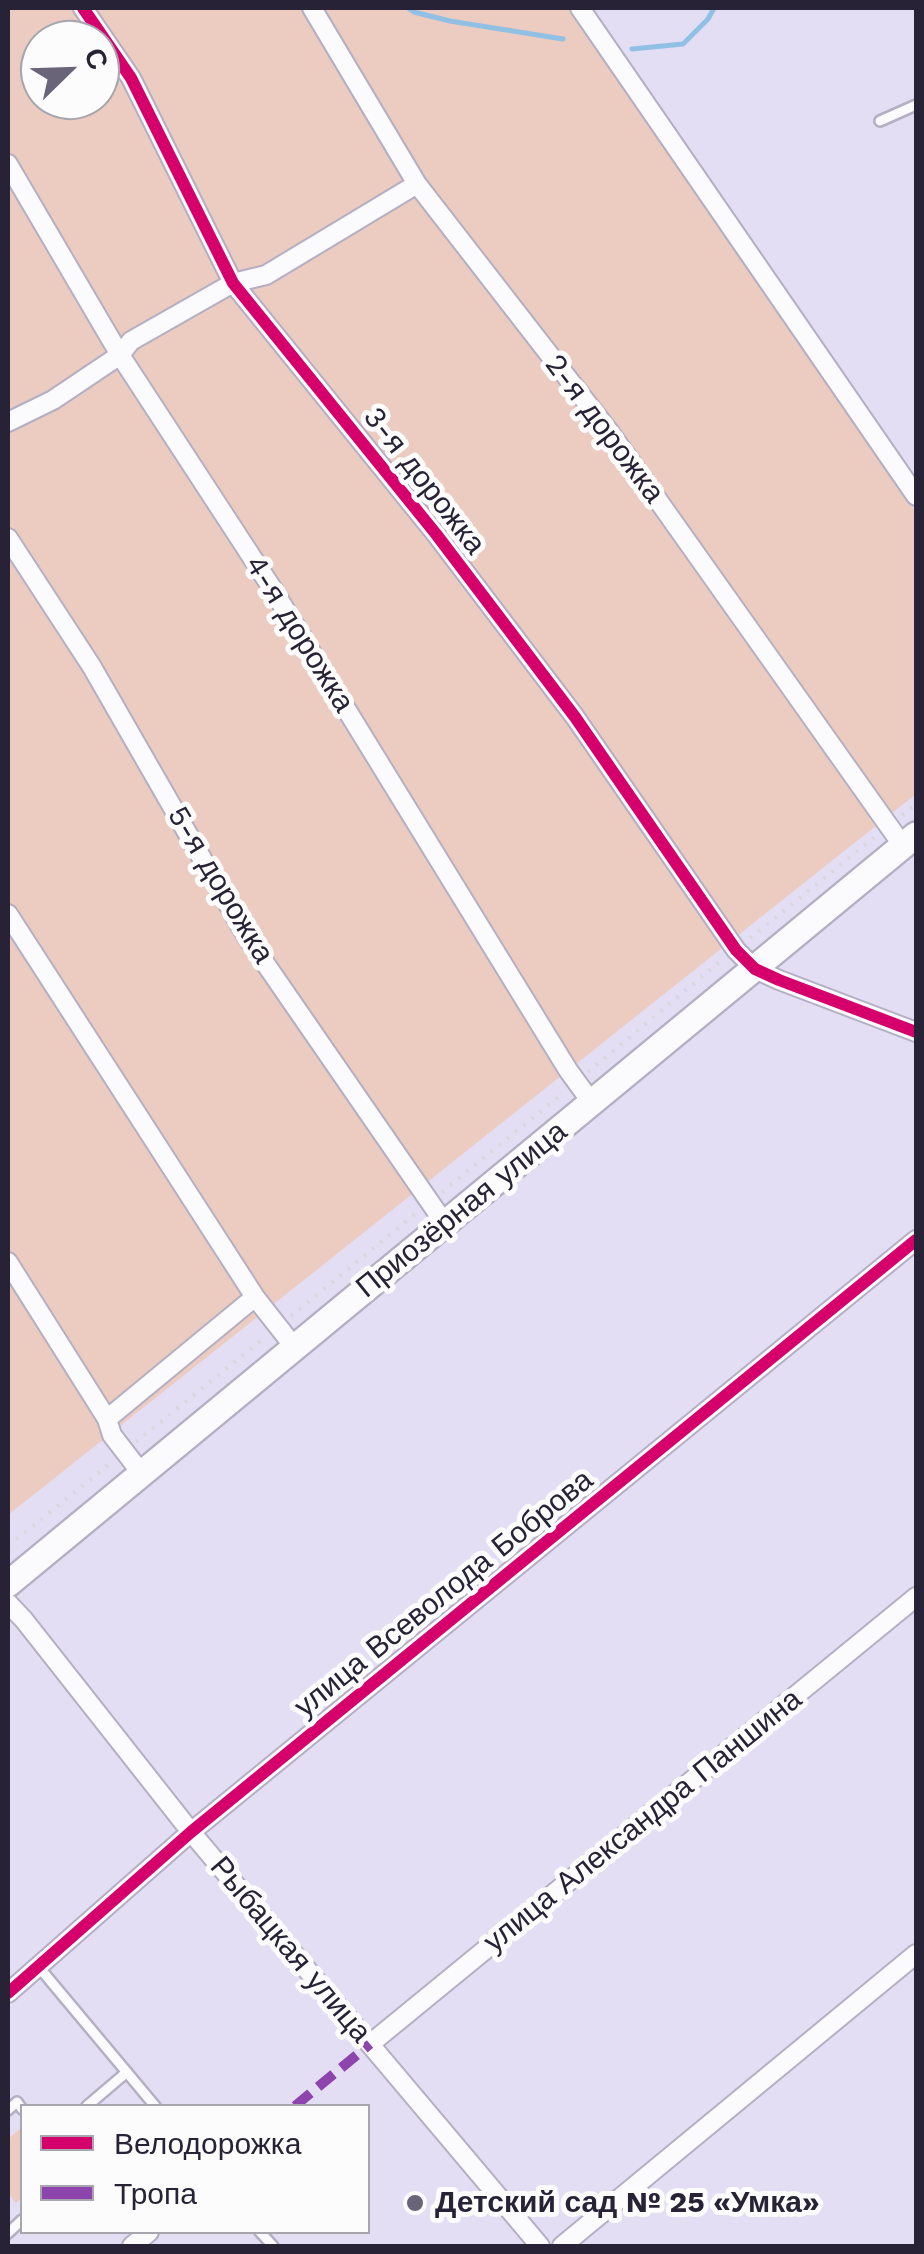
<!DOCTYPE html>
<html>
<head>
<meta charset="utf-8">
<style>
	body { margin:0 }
	#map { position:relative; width:924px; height:2254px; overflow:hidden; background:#e3def4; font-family:"Work Sans",sans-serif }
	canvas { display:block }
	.frame { position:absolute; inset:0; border:10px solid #272236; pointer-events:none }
	.legend { position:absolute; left:20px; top:2104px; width:350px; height:130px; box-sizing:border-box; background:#fcfcfc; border:2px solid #a7a5ad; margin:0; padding:12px 18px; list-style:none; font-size:30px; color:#272236 }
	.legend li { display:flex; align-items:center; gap:20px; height:50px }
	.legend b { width:50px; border:2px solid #a7a5ad }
	.north { position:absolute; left:20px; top:20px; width:100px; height:100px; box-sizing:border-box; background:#fcfcfc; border:2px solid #a7a5ad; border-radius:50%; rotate:67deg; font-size:28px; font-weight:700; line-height:40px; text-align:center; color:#272236 }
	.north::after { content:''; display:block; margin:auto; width:35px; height:45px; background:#696478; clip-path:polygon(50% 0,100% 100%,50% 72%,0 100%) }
</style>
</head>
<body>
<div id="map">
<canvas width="924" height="2254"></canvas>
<div class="frame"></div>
<ul class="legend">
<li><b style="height:12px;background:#d6006c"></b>Велодорожка</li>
<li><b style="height:12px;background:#8e44ad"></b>Тропа</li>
</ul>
<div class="north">С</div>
</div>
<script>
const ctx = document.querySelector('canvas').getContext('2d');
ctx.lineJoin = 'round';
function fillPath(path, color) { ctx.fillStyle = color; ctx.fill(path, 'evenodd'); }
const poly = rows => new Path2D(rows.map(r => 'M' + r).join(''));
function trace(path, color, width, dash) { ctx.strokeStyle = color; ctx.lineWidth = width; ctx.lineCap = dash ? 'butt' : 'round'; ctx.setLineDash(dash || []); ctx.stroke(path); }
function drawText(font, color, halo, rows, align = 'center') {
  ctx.font = font + ' "Work Sans",sans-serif'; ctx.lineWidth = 10; ctx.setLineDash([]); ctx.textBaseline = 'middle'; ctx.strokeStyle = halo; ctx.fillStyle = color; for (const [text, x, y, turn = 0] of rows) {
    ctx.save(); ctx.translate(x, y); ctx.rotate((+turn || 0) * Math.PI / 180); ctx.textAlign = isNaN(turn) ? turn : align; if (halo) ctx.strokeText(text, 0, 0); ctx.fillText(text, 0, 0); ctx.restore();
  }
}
const green = poly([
	[8,8,570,8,916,513,916,794,8,1515],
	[40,40,100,40,100,100,40,100],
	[20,2129,22,2132,22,2198,16,2203,8,2193,8,2139]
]);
const stream = poly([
	[408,8,414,12,450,21,563,39],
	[632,49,683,44,708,19,714,8]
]);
const path = poly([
	[902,815,916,804],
	[750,938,875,837],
	[588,1072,723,959],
	[442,1192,562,1094],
	[291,1316,415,1214],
	[136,1442,264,1338],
	[8,1546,113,1461]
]);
const lane = poly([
	[880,121,916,105],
	[38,1966,155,2106],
	[87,2106,127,2072],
	[8,2110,17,2102,22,2109],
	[260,2232,273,2246],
	[8,2233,22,2220]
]);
const street = poly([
	[83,8,131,78,233,283,436,534,575,717,736,950,755,969,779,980,916,1032],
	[312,8,417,184,611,434,903,846],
	[580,8,916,496],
	[8,164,120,355,270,585,568,1070,592,1103],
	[8,422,53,400,120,355,131,341,233,283,266,275,417,184],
	[8,538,92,667,247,937,445,1224],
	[8,914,255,1297,295,1348],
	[8,1262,107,1419,112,1435,142,1474],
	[107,1419,255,1297],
	[8,1603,24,1620,191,1832,540,2246],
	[8,1993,191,1832,916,1240],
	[370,2044,916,1597],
	[132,2246,149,2232],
	[562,2246,916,1954]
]);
const secondary = poly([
	[8,1584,916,835]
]);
const quiet = poly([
	[295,2106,370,2044]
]);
const cycleway = poly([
	[83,8,131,78,233,283,436,534,575,717,736,950,755,969,779,980,916,1032],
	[8,1993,191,1832,916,1240]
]);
const markers = [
	[415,2203,10,"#696478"]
];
const streetNames = [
	["2-я дорожка",604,429,53],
	["3-я дорожка",424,481,52],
	["4-я дорожка",299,634,58],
	["5-я дорожка",220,885,59],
	["Приозёрная улица",462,1210,-39],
	["улица Всеволода Боброва",444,1594,-39],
	["улица Александра Паншина",643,1821,-39],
	["Рыбацкая улица",290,1950,50]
];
const poiNames = [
	["Детский сад № 25 «Умка»",435,2203]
];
fillPath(green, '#eccbc0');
trace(stream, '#90c1e4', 5);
trace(lane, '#b4afc2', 14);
trace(street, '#b4afc2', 22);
trace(secondary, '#b4afc2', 30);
trace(path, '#d9d7de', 4, [2.5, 8]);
trace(lane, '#fbfafd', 9);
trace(street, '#fbfafd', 18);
trace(secondary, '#fbfafd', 25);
trace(quiet, '#8e44ad', 10, [20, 10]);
trace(cycleway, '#d6006c', 12);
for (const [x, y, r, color] of markers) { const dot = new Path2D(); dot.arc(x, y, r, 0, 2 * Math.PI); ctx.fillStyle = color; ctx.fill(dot); trace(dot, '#fcfcfc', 4); }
drawText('30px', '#272236', '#fcfcfc', streetNames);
drawText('bold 30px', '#272236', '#fcfcfc', poiNames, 'left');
</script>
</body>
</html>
